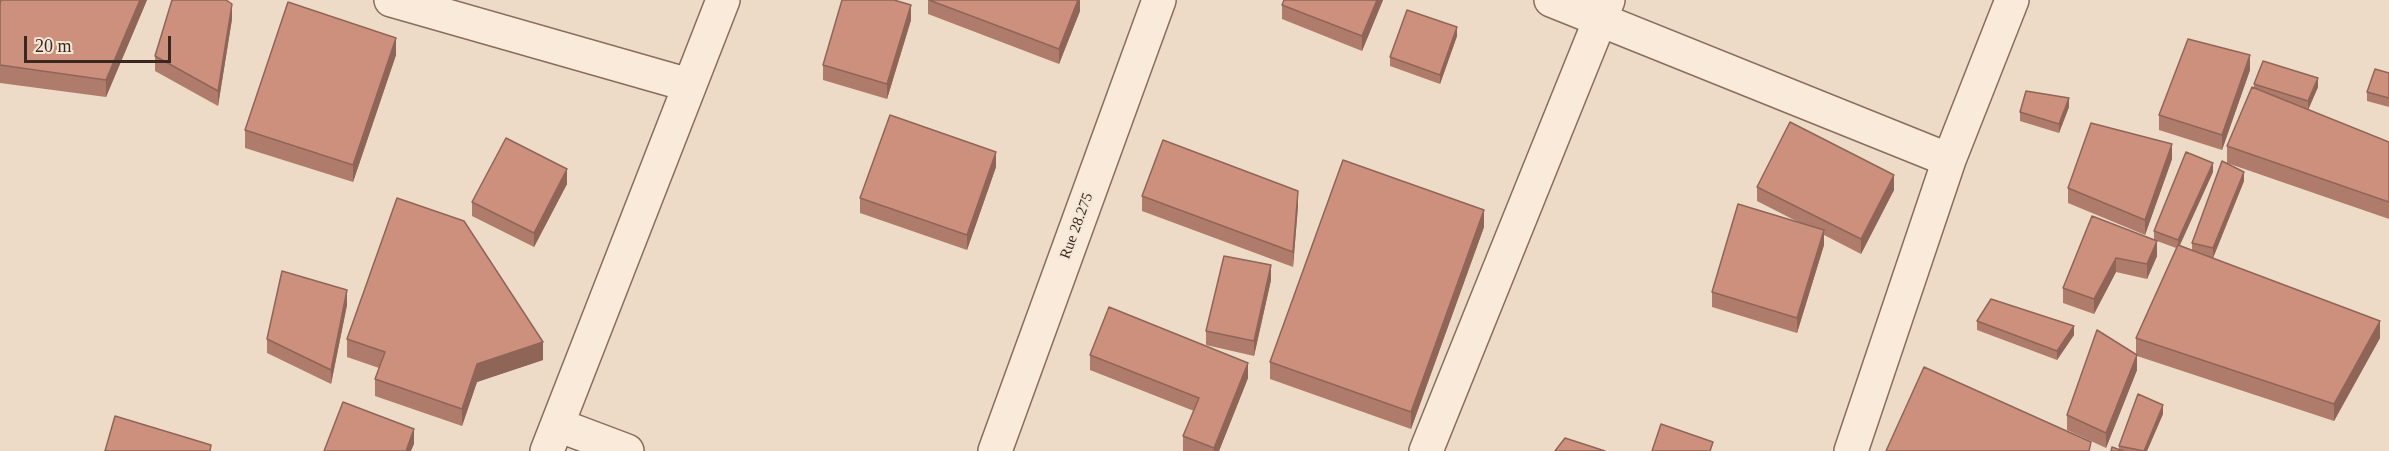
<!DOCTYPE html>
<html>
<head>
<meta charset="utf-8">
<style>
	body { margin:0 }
	#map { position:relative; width:2389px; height:451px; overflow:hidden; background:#eedbc7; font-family:Georgia,serif }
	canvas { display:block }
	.scale { position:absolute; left:24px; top:36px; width:147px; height:27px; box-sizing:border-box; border:3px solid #3a2820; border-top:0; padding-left:8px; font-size:18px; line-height:21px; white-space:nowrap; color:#3a2820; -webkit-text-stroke:4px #f5e7d6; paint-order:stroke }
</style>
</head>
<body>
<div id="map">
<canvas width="2389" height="451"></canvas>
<div class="scale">20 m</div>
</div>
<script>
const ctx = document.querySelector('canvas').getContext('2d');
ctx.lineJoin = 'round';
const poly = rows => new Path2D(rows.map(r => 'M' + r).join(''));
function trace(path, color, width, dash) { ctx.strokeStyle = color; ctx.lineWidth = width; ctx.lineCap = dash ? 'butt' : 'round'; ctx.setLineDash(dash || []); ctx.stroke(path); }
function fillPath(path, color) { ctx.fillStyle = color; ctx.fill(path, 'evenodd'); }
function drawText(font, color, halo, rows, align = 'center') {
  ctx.font = font + ' Georgia,serif'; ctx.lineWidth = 4.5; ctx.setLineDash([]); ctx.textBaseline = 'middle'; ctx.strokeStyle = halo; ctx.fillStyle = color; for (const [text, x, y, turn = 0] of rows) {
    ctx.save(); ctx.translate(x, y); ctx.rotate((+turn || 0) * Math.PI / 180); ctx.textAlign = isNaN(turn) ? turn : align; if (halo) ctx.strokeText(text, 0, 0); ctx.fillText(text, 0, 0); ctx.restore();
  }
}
const minor = poly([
	[391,0,689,85],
	[1551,0,1949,160],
	[558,425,627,451],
	[547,451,723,0],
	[995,451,1159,0],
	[1426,451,1608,0],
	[1851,451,1949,160,2012,0]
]);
const wall = poly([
	[1,0,147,0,106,97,0,83,0,4],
	[928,0,1080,0,1080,11,1059,64,928,14],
	[1383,0,1362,51,1282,19,1282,5],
	[232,19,218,106,155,71,155,56],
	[911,20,887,99,823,80,823,65],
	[1457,36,1440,84,1390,66,1390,57],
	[396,55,353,182,245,148,245,130],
	[2250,70,2222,150,2159,130,2159,115],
	[2389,73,2389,107,2367,101,2367,92],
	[2254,84,2318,87,2308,110,2389,142,2389,219,2227,163,2227,146,2254,88],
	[2069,107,2059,133,2020,121,2020,112],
	[2172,159,2145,235,2068,203,2068,188],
	[996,167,967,250,860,213,860,198],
	[2213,172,2180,245,2192,250,2192,243,2244,181,2213,258,2380,338,2334,421,2137,356,2137,370,2106,448,2067,430,2067,415,2136,354,2136,338,2176,248,2157,241,2157,256,2147,279,2116,272,2094,314,2063,303,2063,288,2092,216,2154,240,2154,231],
	[567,184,534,247,472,216,472,202],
	[1757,187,1894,190,1861,254,1824,235,1824,245,1797,333,1712,307,1712,292,1798,222,1757,201],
	[1142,196,1298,206,1293,267,1142,211],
	[1484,227,1411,429,1270,379,1270,362],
	[1271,280,1254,356,1206,345,1206,331],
	[347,305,331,384,267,353,267,339],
	[1977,321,2074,335,2057,360,1977,330],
	[347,339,543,360,477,382,462,426,375,396,375,379,379,368,347,357],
	[1090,355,1248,378,1219,451,1183,451,1183,436,1194,411,1090,370],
	[2163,414,2147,451,2111,451,2119,450,2119,446]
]);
const shadedWall = poly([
	[140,0,147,0,106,97,106,80],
	[1078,0,1080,0,1080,11,1059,64,1059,49],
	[1377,0,1383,0,1362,51,1362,36],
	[232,4,232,19,218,106,218,91],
	[911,5,911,20,887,99,887,84],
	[1457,27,1457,36,1440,84,1440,75],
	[396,38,396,55,353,182,353,165],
	[2250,55,2250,70,2222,150,2222,135],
	[2318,78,2318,87,2308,110,2308,101],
	[2069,98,2069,107,2059,133,2059,124],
	[2172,144,2172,159,2145,235,2145,220],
	[996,152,996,167,967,250,967,235],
	[2213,163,2213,172,2178,249,2178,240],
	[567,169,567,184,534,247,534,233],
	[2244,172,2244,181,2213,258,2213,248],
	[1894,175,1894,190,1861,254,1861,239],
	[1298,191,1298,206,1293,267,1293,252],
	[1484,210,1484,227,1411,429,1411,412],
	[1824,230,1824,245,1797,333,1797,318],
	[2157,241,2157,256,2147,279,2147,264],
	[2116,258,2116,272,2094,314,2094,299],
	[1271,265,1271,280,1254,356,1254,341],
	[347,290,347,305,331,384,331,370],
	[2380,321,2380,338,2334,421,2334,404],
	[2074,326,2074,335,2057,360,2057,351],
	[543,342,543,360,477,382,462,426,462,409,477,364],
	[2137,355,2137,370,2106,448,2106,433],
	[1248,363,1248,378,1219,451,1214,451,1214,448],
	[2163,405,2163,414,2147,451,2144,451],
	[414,429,414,444,411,451,406,451]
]);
const building = poly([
	[1,0,140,0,106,80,0,65,0,4,1,0],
	[172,0,226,0,232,4,218,91,155,56,172,0],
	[842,0,894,0,911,5,887,84,823,65,842,0],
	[929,0,1078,0,1059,49,929,0],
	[1284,0,1377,0,1362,36,1282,5,1284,0],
	[288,2,396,38,353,165,245,130,288,2],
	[1407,10,1457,27,1440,75,1390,57,1407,10],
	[2188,39,2250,55,2222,135,2159,115,2188,39],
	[2263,61,2318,78,2308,101,2254,84,2263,61],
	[2375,69,2389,73,2389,98,2367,92,2375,69],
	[2252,87,2389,142,2389,202,2227,146,2252,87],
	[2026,91,2069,98,2059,124,2020,112,2026,91],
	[890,115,996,152,967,235,860,198,890,115],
	[1790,122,1894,175,1861,239,1757,187,1790,122],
	[2091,123,2172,144,2145,220,2068,188,2091,123],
	[506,138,567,169,534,233,472,202,506,138],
	[1163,140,1298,191,1293,252,1142,196,1163,140],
	[2186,152,2213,163,2178,240,2154,231,2186,152],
	[1343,160,1484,210,1411,412,1270,362,1343,160],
	[2222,161,2244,172,2213,248,2192,243,2222,161],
	[397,198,464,221,543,342,477,364,462,409,375,379,385,352,347,339,397,198],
	[1738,204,1824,230,1797,318,1712,292,1738,204],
	[2092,216,2157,241,2147,264,2116,258,2094,299,2063,288,2092,216],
	[2178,245,2380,321,2334,404,2136,338,2178,245],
	[1224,256,1271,265,1254,341,1206,331,1224,256],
	[282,271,347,290,331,370,267,339,282,271],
	[1991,299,2074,326,2057,351,1977,321,1991,299],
	[1109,307,1248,363,1214,448,1183,436,1199,398,1090,355,1109,307],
	[2097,330,2137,355,2106,433,2067,415,2097,330],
	[1924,367,2091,442,2089,451,1886,451,1924,367],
	[2138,394,2163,405,2144,451,2119,446,2138,394],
	[343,402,414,429,406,451,324,451,343,402],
	[115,416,211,445,210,451,105,451,115,416],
	[1661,424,1713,442,1710,451,1652,451,1661,424],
	[1565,438,1605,451,1555,451,1565,438],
	[2112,447,2123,451,2111,451,2112,447]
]);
const streetNames = [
	["Rue 28.275",1077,226,-70]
];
trace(minor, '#896c5c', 36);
trace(minor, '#f9eada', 33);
fillPath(wall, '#af7c6c');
fillPath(shadedWall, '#8f6558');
fillPath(building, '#cc907d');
trace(building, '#8f6558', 1.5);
drawText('15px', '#3a2820', '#f5e7d6', streetNames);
</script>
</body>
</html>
